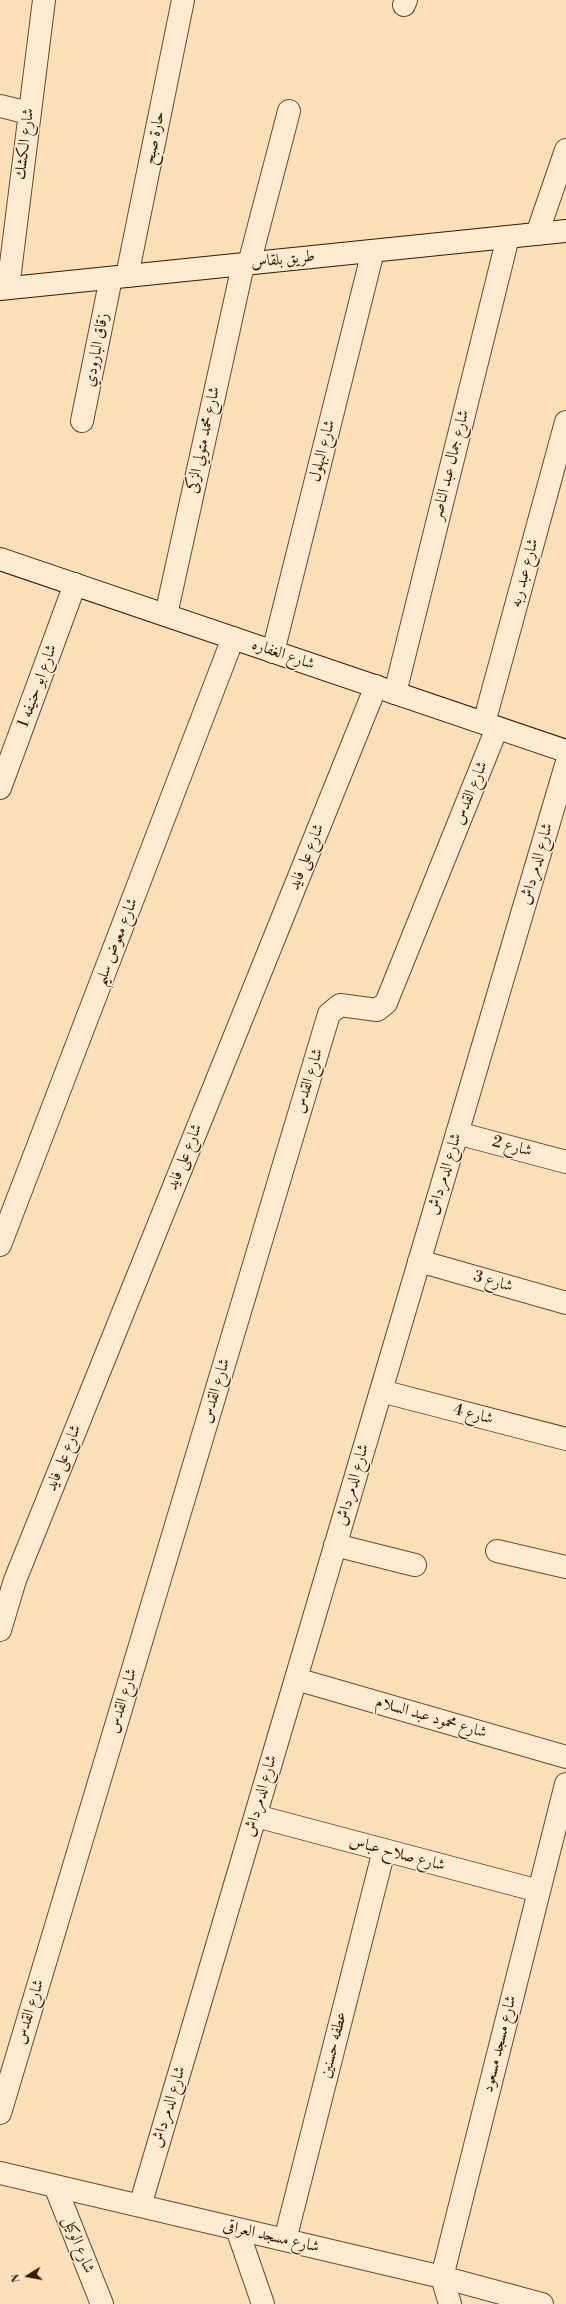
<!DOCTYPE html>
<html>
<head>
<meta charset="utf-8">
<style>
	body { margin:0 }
	#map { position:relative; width:566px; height:2304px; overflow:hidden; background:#fde0b8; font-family:"Libre Bodoni",serif }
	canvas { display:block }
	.north { position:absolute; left:8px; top:2256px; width:40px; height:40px; -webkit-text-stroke:3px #feebd1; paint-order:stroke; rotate:259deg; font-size:11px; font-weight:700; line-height:16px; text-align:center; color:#331904 }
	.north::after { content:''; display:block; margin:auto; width:14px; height:18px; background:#331904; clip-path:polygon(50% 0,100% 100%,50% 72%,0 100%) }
</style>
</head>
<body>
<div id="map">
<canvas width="566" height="2304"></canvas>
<div class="north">N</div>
</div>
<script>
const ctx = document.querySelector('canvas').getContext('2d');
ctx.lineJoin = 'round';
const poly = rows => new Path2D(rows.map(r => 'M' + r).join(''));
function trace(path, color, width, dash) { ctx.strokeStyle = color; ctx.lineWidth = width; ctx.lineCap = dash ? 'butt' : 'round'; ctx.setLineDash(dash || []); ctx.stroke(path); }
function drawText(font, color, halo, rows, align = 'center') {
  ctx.font = font + ' "Libre Bodoni",Amiri,serif'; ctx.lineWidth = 3; ctx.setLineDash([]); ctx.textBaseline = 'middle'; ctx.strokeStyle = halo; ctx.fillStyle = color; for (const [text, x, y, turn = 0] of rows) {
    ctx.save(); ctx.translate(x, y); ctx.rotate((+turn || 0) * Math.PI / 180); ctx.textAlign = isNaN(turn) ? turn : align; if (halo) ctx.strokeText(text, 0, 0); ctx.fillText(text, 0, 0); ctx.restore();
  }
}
const street = poly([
	[404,5,406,0],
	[0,106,29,113],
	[537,234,566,150],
	[249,264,289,111],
	[127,276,183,0],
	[8,288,44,0],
	[82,421,111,278],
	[166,615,243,265],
	[273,652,373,251],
	[395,693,508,237],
	[484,723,566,422],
	[0,788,75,584],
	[457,1133,566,1162],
	[0,1245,233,638],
	[419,1261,566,1303],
	[381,1391,566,1439],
	[335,1545,415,1565],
	[497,1551,566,1567],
	[0,1630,15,1580,376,686],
	[296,1679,566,1757],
	[256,1816,539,1891],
	[0,2113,329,1014,340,1005,377,1010,386,1003,497,728],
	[0,2173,442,2277,542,2304],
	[55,2186,102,2304],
	[140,2206,566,765],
	[237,2229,263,2304],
	[285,2240,384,1850],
	[450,2304,442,2277,566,1784]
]);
const secondary = poly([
	[0,289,566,231],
	[0,559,566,751]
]);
const streetNames = [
	["حارة صبح",155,138,-79],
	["شارع الكشك",25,144,-83],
	["طريق بلقاس",283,260,-6],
	["زقاق البارودي",97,350,-79],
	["شارع محمد متولي الزكى",204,440,-78],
	["شارع البهلول",323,451,-76],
	["شارع جمال عبد الناصر",451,465,-76],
	["شارع عبد ربه",525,573,-75],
	["شارع الغفاره",283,655,19],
	["شارع ابو حنيفه 1",38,686,-70],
	["شارع القدس",471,793,-68],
	["شارع على فايد",307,857,-68],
	["شارع الدمرداش",537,864,-74],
	["شارع معوض سليم",117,942,-69],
	["شارع القدس",309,1081,-73],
	["شارع 2",512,1147,15],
	["شارع على فايد",185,1157,-68],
	["شارع الدمرداش",445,1174,-73],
	["شارع 3",493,1282,16],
	["شارع القدس",216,1391,-73],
	["شارع 4",473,1415,14],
	["شارع على فايد",64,1458,-68],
	["شارع الدمرداش",353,1485,-74],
	["شارع القدس",123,1701,-73],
	["شارع محمود عبد السلام",431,1718,16],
	["شارع الدمرداش",261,1796,-74],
	["شارع صلاح عباس",397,1854,15],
	["شارع القدس",30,2012,-73],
	["شارع مسجد مسعود",500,2044,-76],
	["عطفه حسنين",334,2045,-76],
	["شارع الدمرداش",169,2107,-73],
	["شارع مسجد العراقى",271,2237,13],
	["شارع الوكيل",78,2245,68]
];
trace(street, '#664b31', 24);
trace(secondary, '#331904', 24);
trace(street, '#feebd1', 22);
trace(secondary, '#feebd1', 22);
drawText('16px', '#331904', '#feebd1', streetNames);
</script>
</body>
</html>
